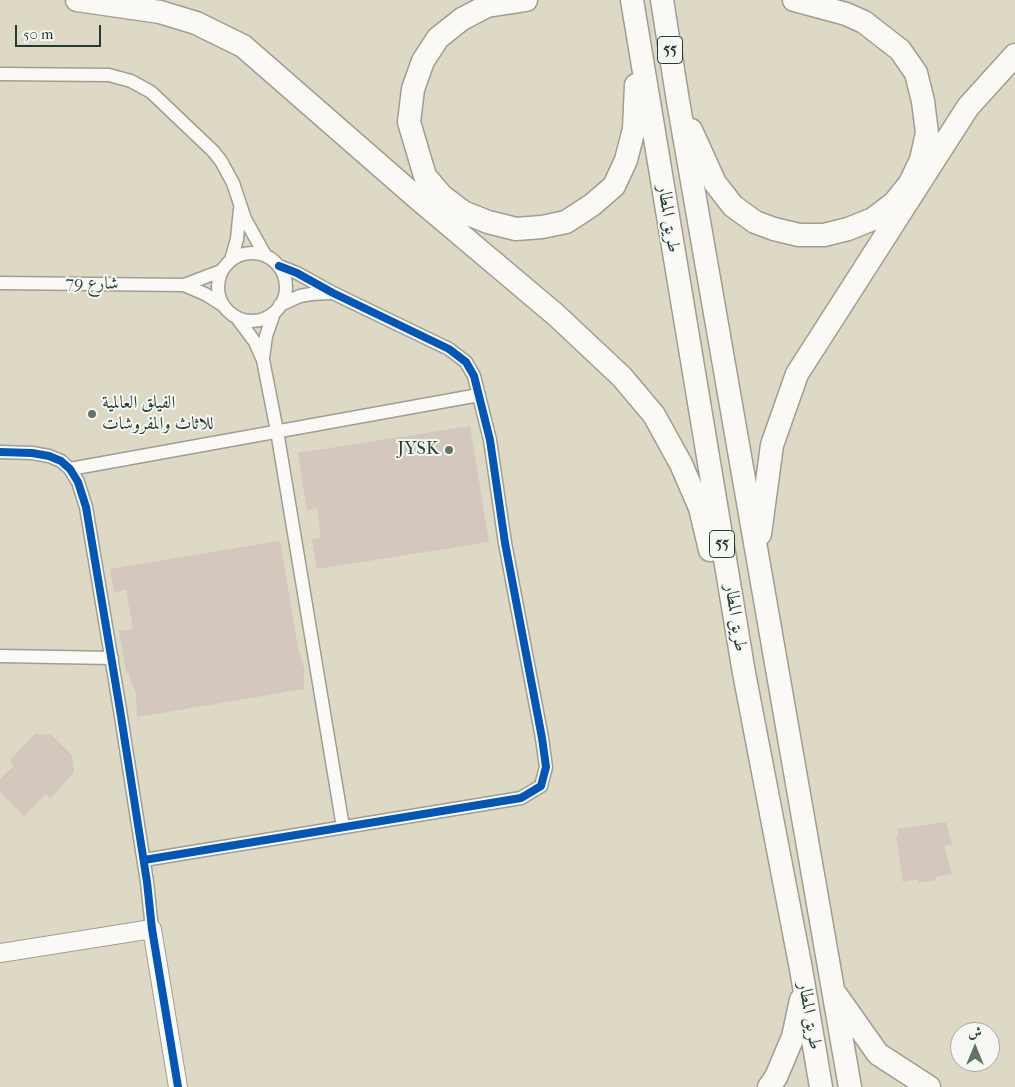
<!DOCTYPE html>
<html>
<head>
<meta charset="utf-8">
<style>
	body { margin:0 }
	#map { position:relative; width:1015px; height:1087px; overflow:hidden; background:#ddd9c5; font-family:"IM FELL French Canon",Amiri,serif }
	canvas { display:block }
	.north { position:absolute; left:950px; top:1022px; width:50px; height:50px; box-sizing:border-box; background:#f6f6f2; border:1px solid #a0aca6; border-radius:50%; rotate:0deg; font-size:14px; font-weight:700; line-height:20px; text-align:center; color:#1f3d34 }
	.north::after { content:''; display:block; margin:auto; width:18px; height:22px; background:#627467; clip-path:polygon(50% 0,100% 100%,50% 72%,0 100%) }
	.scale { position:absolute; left:15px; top:25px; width:86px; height:22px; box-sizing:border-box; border:2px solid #1f3d34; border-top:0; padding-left:6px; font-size:15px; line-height:18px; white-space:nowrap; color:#1f3d34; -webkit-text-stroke:4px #f6f6f2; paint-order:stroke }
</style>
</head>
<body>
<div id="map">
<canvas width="1015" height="1087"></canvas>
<div class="north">ش</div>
<div class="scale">50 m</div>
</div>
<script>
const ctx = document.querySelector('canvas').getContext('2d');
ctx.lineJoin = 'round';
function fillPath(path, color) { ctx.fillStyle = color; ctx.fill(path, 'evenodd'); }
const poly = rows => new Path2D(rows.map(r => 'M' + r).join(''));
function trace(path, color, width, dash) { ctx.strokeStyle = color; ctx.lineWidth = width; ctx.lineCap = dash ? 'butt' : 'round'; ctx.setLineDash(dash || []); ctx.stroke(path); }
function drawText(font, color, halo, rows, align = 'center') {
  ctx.font = font + ' "IM FELL French Canon",Amiri,serif'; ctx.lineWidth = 4; ctx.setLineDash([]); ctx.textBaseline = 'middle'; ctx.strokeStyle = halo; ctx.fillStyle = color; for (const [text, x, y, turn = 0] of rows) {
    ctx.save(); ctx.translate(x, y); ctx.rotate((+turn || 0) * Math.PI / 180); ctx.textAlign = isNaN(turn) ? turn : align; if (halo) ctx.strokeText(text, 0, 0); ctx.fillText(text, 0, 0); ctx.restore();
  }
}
const building = poly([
	[470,426,489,542,317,569,312,539,321,538,317,508,307,510,298,453],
	[280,541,298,649,304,668,304,689,137,717,136,694,128,672,126,673,119,631,133,629,126,590,114,592,110,569],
	[35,734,51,735,72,755,74,772,50,799,46,794,24,816,0,792,0,779,14,766,10,760],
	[946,822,952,844,944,846,952,874,936,877,936,880,919,883,918,879,903,882,896,837,898,837,897,829]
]);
const street = poly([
	[0,74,109,75,131,81,151,92,213,151,221,161,233,183,245,219,265,255],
	'218 287a34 34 0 1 1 68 0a34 34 0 1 1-68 0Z',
	[231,260,237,239,240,209],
	[0,283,184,285,221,271],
	[184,285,205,294,224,306],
	[280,305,300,296,311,294,330,293],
	[237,318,255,342,263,360,277,431,343,827],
	[263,358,266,336,274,313],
	[0,452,32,453,49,456,61,461,70,469,78,482,86,507,120,710,147,882,152,929],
	[70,469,479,395],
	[0,656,112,658],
	[144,860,521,798,541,786,546,767,542,738,505,543,490,440,474,376,466,362,449,349,333,293,297,273,279,266]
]);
const secondary = poly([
	[0,953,152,929,178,1087]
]);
const highway = poly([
	[77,0,160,12,196,23,243,46,416,197,556,315,622,377,654,415,681,464,700,508,710,550],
	[526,0,487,6,462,19,438,38,423,61,413,89,409,122,425,176,442,196,463,212,488,222,516,229,542,227,566,222,592,205,614,186,626,160,634,129,636,85],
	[632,0,744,673,801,969,821,1087],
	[662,0,678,101,850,1087],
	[691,130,715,183,733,206,755,222,774,229,799,235,824,235,848,229,873,219,894,203,910,183,921,160,927,133,923,101,916,73,900,50,864,22,846,14,794,0],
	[760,534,772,445,797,374,968,107,1015,55],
	[837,996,878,1054,929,1087],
	[769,1087,776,1077,793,1037,801,1000]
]);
const cycleway = poly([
	[0,452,32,453,49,456,61,461,70,469,78,482,86,507,120,710,147,882,152,929,178,1087],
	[144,860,521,798,541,786,546,767,542,738,505,543,490,440,474,376,466,362,449,349,333,293,297,273,279,266]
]);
const markers = [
	[92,414,5,"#627467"],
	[449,450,5,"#627467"]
];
const shields = [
	[670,50,25],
	[722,544,25]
];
const shieldNames = [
	["55",670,50],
	["55",722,544]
];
const streetNames = [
	["طريق المطار",668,219,81],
	["شارع 79",92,284,1],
	["طريق المطار",735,618,81],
	["طريق المطار",809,1016,80]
];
const poiNames = [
	["الفيلق العالمية",102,404],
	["للاثاث والمفروشات",102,425],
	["JYSK",439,450,"right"]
];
fillPath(building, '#d4c7bd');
trace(street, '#9e9f92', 15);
trace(secondary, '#9e9f92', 20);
trace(highway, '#9e9f92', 25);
trace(street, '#faf9f6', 12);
trace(secondary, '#faf9f6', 18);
trace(highway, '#faf9f6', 22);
trace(cycleway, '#0057b8', 8);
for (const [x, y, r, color] of markers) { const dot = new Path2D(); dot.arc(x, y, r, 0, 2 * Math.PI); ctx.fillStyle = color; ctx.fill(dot); trace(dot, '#f6f6f2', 2); }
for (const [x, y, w] of shields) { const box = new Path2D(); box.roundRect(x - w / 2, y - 13.5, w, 27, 4); ctx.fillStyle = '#f6f6f2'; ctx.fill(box); trace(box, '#1f3d34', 1); }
drawText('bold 16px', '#1f3d34', null, shieldNames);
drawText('18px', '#1f3d34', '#f6f6f2', streetNames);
drawText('18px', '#1f3d34', '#f6f6f2', poiNames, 'left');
</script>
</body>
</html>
